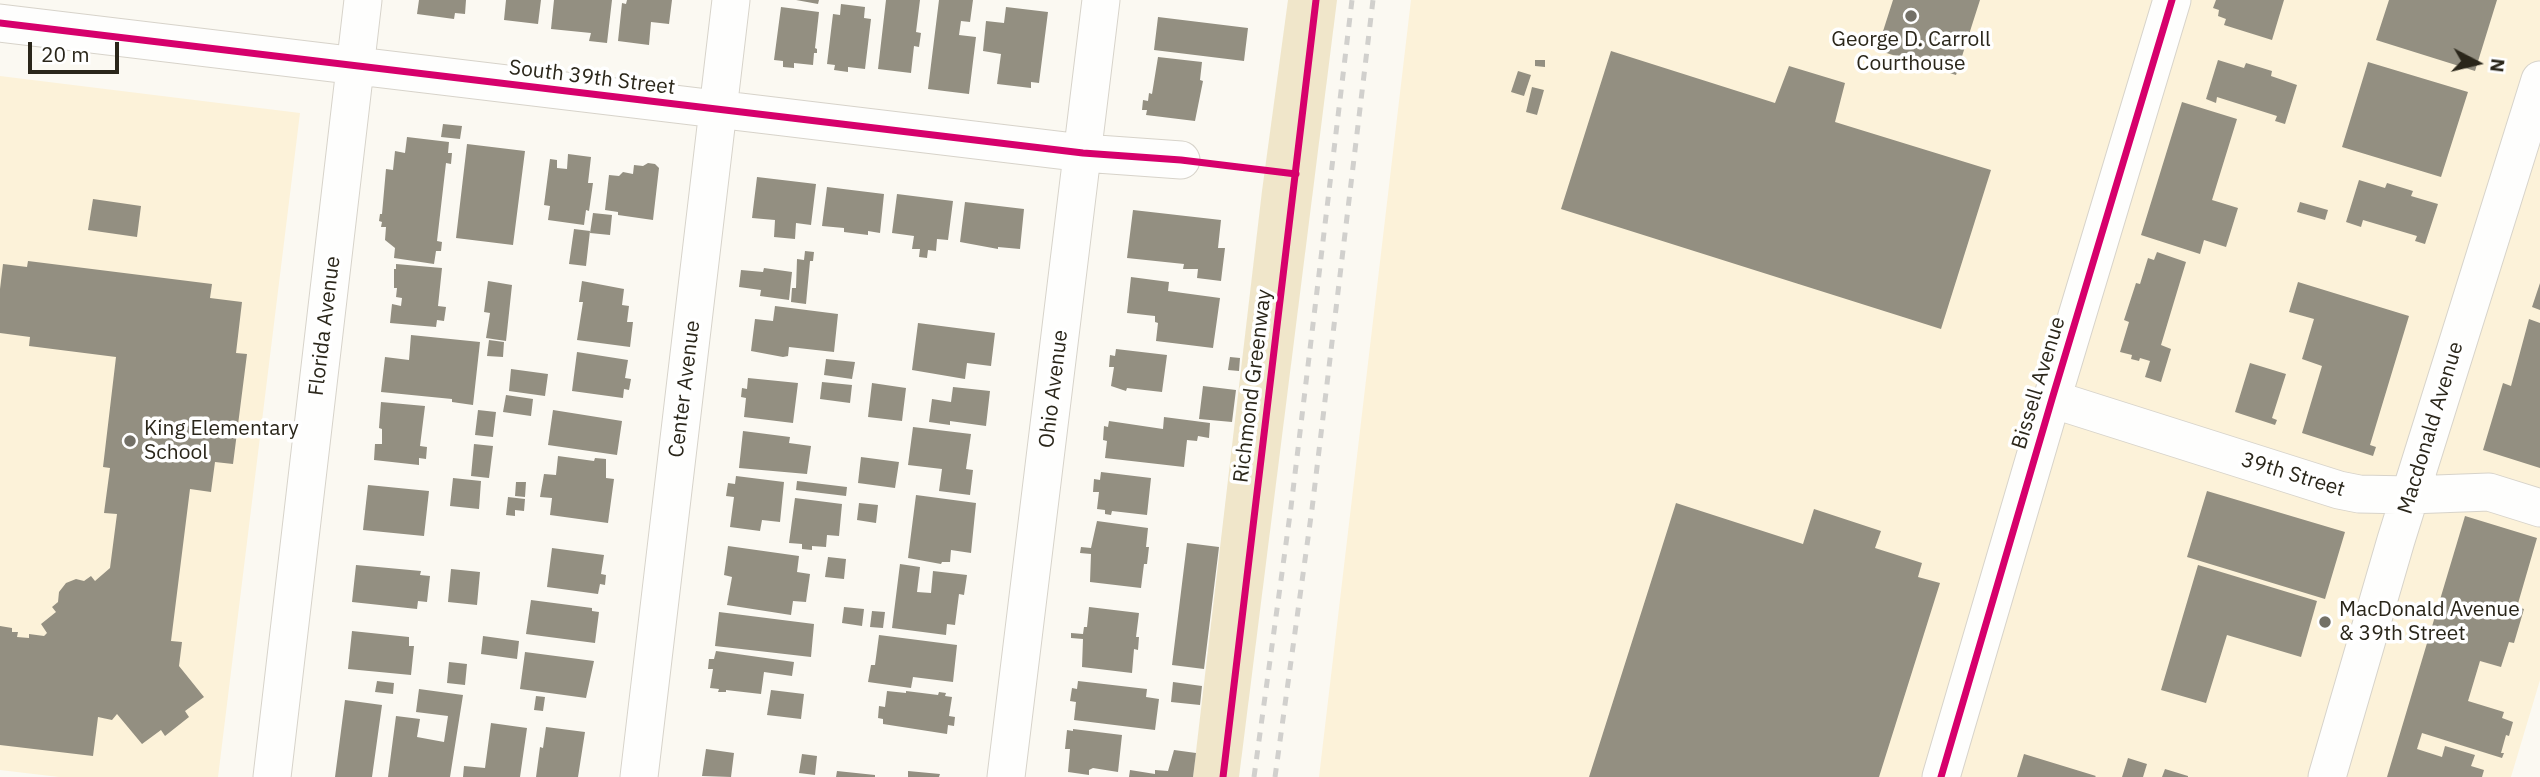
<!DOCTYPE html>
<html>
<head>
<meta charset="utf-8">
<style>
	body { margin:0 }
	#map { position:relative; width:2540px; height:777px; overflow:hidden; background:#fbf9f2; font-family:"IBM Plex Sans",sans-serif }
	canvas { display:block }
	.north { position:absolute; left:2442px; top:28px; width:70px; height:70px; -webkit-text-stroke:5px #fff; paint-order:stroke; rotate:97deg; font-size:19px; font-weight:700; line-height:28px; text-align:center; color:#2a261a }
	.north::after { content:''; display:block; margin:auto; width:24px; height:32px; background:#2a261a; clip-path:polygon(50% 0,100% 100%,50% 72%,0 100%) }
	.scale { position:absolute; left:28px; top:42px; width:91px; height:32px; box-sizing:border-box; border:4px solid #2a261a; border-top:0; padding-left:9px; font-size:21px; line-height:24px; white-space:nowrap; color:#2a261a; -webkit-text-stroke:5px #fff; paint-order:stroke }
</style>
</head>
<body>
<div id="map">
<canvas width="2540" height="777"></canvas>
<div class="north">N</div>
<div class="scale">20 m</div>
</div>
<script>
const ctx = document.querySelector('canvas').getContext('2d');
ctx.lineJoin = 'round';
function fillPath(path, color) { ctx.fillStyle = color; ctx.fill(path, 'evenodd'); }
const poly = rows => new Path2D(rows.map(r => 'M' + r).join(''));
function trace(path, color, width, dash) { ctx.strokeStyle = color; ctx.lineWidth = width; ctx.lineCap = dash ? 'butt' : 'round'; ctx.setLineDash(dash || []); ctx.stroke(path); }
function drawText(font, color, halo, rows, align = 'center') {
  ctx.font = font + ' "IBM Plex Sans",sans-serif'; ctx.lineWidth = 7; ctx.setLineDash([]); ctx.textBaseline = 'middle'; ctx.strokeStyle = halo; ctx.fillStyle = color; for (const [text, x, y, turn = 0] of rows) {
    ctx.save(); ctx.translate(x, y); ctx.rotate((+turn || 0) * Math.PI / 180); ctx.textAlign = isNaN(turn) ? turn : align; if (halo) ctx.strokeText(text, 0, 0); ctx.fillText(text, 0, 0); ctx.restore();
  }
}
const built = poly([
	[1411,0,2540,0,2540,680,2511,777,1319,777],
	[0,76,300,113,218,777,59,777,0,770]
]);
const green = poly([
	[1288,0,1337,0,1239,777,1193,777,1262,191]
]);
const building = poly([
	[419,0,466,0,465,14,455,13,454,19,417,14],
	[506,0,541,0,538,24,504,20],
	[554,0,612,0,607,43,589,41,591,33,551,29],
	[627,0,672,0,669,24,651,22,649,45,618,41,622,3,626,4],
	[796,0,819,0,818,4],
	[886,0,920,0,916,32,921,33,919,47,914,46,911,73,878,69],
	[939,0,973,0,970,22,961,21,959,35,976,37,969,94,928,89],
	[1893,0,1980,0,1956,75,1877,50],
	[2216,0,2284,0,2272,40,2224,25,2226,19,2218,16,2219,10,2213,8],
	[2389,0,2497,0,2475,71,2376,40],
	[841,4,865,7,864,18,871,19,865,69,848,67,848,72,834,70,835,65,827,64,833,14,840,15],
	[781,7,819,12,815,48,817,49,817,53,814,53,813,65,794,63,794,68,783,67,783,61,774,60],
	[1006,7,1048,12,1039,83,1031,82,1031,88,997,84,1001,54,983,51,986,21,1004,23],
	[1158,17,1248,28,1244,61,1154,50],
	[1611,51,1775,103,1789,66,1845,83,1835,122,1991,170,1941,329,1561,209],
	[1158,57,1202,62,1200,80,1203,81,1195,121,1146,115,1147,110,1142,110,1143,100,1148,101,1149,93,1152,94],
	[1535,60,1545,60,1545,67,1535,66],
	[2218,60,2244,68,2246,63,2272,71,2271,76,2297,85,2285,124,2275,121,2277,116,2217,97,2216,103,2206,99],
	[2368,62,2468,92,2441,177,2342,147],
	[1518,71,1531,75,1524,96,1511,92],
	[1532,87,1544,90,1537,115,1526,112],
	[2182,102,2237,119,2212,200,2238,208,2226,247,2204,240,2200,254,2141,235],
	[443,124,462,126,460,139,441,137],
	[407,137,449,142,448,153,452,153,451,164,446,163,437,241,442,242,441,251,436,251,434,264,394,258,395,248,385,240,386,227,381,227,382,222,379,221,380,214,382,214,386,169,393,170,395,151,405,153],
	[467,144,525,151,513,245,456,238],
	[568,154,591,157,588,183,593,183,589,211,586,210,584,225,548,220,550,206,544,205,550,159,557,160,557,168,567,169],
	[648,163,655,164,659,168,653,220,618,215,618,212,605,210,609,175,619,176,623,172,633,174,634,165,643,166],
	[757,177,816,184,811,225,796,223,795,239,774,237,775,220,752,218],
	[2359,180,2385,188,2387,183,2413,191,2411,196,2438,204,2425,244,2415,241,2417,236,2363,220,2361,227,2346,222],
	[827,187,884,194,880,233,868,231,868,235,844,232,844,228,822,226],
	[897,194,953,201,948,240,937,239,936,251,928,250,927,258,919,257,920,249,912,249,914,236,892,233],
	[93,199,141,206,137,237,88,230],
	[965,202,1024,209,1020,249,998,247,998,249,960,242],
	[2300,202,2328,210,2325,220,2297,212],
	[1133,210,1221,220,1218,248,1225,248,1221,281,1197,278,1198,269,1183,269,1184,264,1127,258],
	[593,213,612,215,610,235,590,233],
	[574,229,590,231,586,266,569,264],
	[805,251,814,252,813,261,810,261,806,304,791,302,792,288,796,288,797,259,804,260],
	[2157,252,2186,262,2161,345,2171,349,2161,382,2145,377,2150,361,2140,358,2139,361,2131,359,2132,355,2120,352,2129,322,2124,320,2136,283,2140,284,2148,258,2154,260],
	[28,261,212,284,210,298,242,302,236,353,247,354,233,464,215,462,211,492,190,489,171,641,182,642,179,666,204,697,185,711,189,717,165,736,161,730,142,744,117,714,112,720,98,717,93,756,0,745,0,626,12,628,12,632,18,632,17,637,29,638,29,634,44,636,47,633,41,624,56,612,52,607,58,602,59,592,66,583,76,579,84,581,91,576,95,581,110,568,117,514,104,513,110,468,103,467,116,357,29,346,30,337,0,333,0,289,3,264,27,267],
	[396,264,442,268,438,306,446,307,444,321,437,320,436,327,390,323,392,304,401,306,402,298,396,297,397,288,394,288,394,269,396,269],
	[764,268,792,272,789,300,760,296,761,290,739,287,741,270,763,272],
	[1131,277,1169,282,1168,291,1220,298,1213,348,1156,341,1158,323,1155,322,1155,316,1127,313],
	[488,281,512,285,506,341,486,338,490,313,484,312],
	[582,281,624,289,622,305,629,306,627,322,633,322,630,347,577,340,583,302,579,302],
	[2298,282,2409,316,2370,445,2376,447,2373,456,2302,433,2322,366,2302,359,2314,319,2289,312],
	[2540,283,2540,310,2532,307],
	[775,306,838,314,834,352,789,347,788,356,783,357,751,351,755,319,773,321],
	[2529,319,2540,323,2540,468,2483,450,2503,383,2511,386],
	[918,323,995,333,991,366,967,363,965,379,912,370],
	[411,335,480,342,473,405,452,402,452,399,381,392,385,357,409,360],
	[489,340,504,342,503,357,487,356],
	[1116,349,1167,355,1162,392,1127,388,1126,391,1111,386,1114,367,1109,367,1110,355,1115,356],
	[577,352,628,360,625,378,631,379,629,390,624,389,623,398,572,391],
	[1230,357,1240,358,1239,371,1228,370],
	[826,359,855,362,852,379,824,375],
	[2250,363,2286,374,2272,418,2277,420,2275,425,2235,412],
	[511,369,548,374,545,396,509,391],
	[748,378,798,383,793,423,744,417,746,398,741,397,742,388,747,389],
	[822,382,852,385,850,403,820,399],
	[872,383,906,388,902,421,868,417],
	[1203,386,1236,390,1232,422,1199,419],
	[953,387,990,391,986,426,950,421,950,425,929,422,932,399,951,402],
	[506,395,533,399,531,416,503,412],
	[381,402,425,406,420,446,427,447,426,459,419,458,419,465,374,460,375,444,382,444,382,429,379,428],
	[478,410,496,412,493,437,475,435],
	[553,410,622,421,617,455,548,445],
	[1164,417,1210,423,1209,438,1198,436,1197,441,1187,440,1184,467,1105,458,1107,441,1103,440,1104,426,1108,427,1109,421,1163,429],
	[913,427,971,434,966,469,973,470,970,495,939,491,942,469,908,465],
	[743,431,790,437,789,443,811,446,807,474,739,468],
	[474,444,493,446,489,478,471,476],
	[558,456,594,461,595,458,606,459,606,478,614,479,608,523,550,515,552,498,540,497,544,474,556,475],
	[861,457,899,462,895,488,858,483],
	[1101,472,1151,478,1147,515,1112,511,1111,515,1105,514,1105,510,1097,509,1099,492,1093,492,1094,479,1100,480],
	[736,476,784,482,780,522,762,520,760,531,730,527,734,497,726,496,728,483,735,484],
	[453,478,481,481,479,509,450,506],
	[797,481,847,487,846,496,796,490],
	[516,482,526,482,525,497,515,496],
	[368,485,429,491,424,536,363,530],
	[2207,491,2345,532,2325,599,2187,557],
	[916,495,976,503,971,553,951,550,950,562,942,562,941,564,908,558],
	[508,497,525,499,524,511,515,510,515,516,506,515],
	[795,498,842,504,839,536,827,535,826,547,812,546,812,550,802,549,802,544,789,543],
	[859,503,878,505,876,523,857,520],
	[1676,503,1803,544,1814,509,1881,531,1875,548,1922,563,1918,577,1940,583,1879,777,1589,777],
	[2465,516,2537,538,2517,607,2524,609,2514,643,2509,642,2501,667,2480,661,2468,701,2504,712,2502,718,2513,722,2509,736,2506,735,2501,753,2504,753,2502,758,2422,733,2417,749,2442,757,2445,746,2475,755,2471,766,2484,770,2482,777,2387,777],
	[1097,521,1148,528,1146,547,1149,547,1147,564,1144,564,1141,588,1090,582,1091,554,1080,553,1081,547,1091,548],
	[1187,543,1219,547,1204,669,1172,665],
	[728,546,799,556,797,572,810,574,806,602,793,601,791,615,727,605,732,577,724,575],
	[552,548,604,555,601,574,606,575,605,585,600,584,598,594,547,587],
	[828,557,846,559,844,579,825,577],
	[900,564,920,567,917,592,931,593,933,571,967,575,964,595,959,594,955,625,947,624,946,635,892,628],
	[356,565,421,571,420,575,430,576,427,602,418,601,417,609,352,602],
	[2198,565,2317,601,2301,657,2227,635,2206,703,2161,690],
	[451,569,480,572,477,605,448,602],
	[531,600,592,608,592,611,599,612,595,643,526,634],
	[844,607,864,609,862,626,842,623],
	[1089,607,1139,613,1136,637,1139,637,1138,650,1134,649,1132,673,1082,667,1083,639,1071,638,1071,633,1083,634,1084,627,1087,627],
	[872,611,885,612,883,628,870,627],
	[719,612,814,624,811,657,715,646],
	[352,631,409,637,409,646,414,646,411,675,348,669],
	[879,635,957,645,953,682,913,677,911,688,868,682,871,665,875,665],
	[483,636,519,641,517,659,481,654],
	[716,651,794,662,792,676,764,672,761,694,726,690,726,692,718,692,719,689,710,688,713,669,708,669,709,659,714,659],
	[525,652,594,661,586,698,520,689],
	[449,662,467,664,465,685,447,683],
	[377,681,394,683,393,694,375,692],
	[1078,681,1147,689,1146,697,1159,699,1155,730,1074,720,1076,702,1070,701,1072,688,1077,689],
	[1173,682,1202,686,1200,705,1171,702],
	[419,689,463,695,450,777,388,777,396,716,420,719,417,737,444,742,448,716,416,712],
	[771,690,804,694,801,719,767,715],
	[887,691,906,693,906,691,938,695,939,692,946,693,945,696,952,697,949,716,955,717,954,726,948,725,947,734,883,724,883,719,878,718,879,706,885,707],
	[536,696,545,697,543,711,534,710],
	[345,700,382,705,372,777,335,777],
	[491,723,527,728,520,777,463,777,464,766,485,768],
	[546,727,585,732,578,777,536,777,540,747,543,748],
	[1073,729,1122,735,1118,772,1093,768,1089,770,1089,775,1068,772,1070,749,1065,749,1067,730,1073,731],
	[706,749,734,753,731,777,702,776],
	[1174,750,1196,753,1193,777,1129,777,1130,770,1155,774,1155,770,1168,771],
	[802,754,817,756,815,775,799,773],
	[2024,754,2096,776,2095,777,2017,777],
	[2128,758,2147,764,2143,777,2122,777],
	[2165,769,2188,776,2188,777,2162,777],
	[837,771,875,775,875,777,836,777],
	[908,771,940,774,939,777,908,777]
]);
const minor = poly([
	[0,23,1083,153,1181,160],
	[2052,399,2339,490,2359,494,2410,495,2489,492,2540,508],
	[272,777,363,0],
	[639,777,731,0],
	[1006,777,1101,0],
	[1941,777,2052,399,2172,0],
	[2327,777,2396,540,2540,80]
]);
const rail = poly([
	[1254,777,1291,507,1352,0],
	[1275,777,1312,509,1373,0]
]);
const cycleway = poly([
	[0,23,1083,153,1181,160,1296,174],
	[1223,777,1316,0],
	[1941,777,2052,399,2172,0]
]);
const markers = [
	[1911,16,7,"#737066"],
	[130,441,7,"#737066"],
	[2325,622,7,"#737066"]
];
const poiNames = [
	["George D. Carroll",1911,40,"center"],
	["Courthouse",1911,64,"center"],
	["King Elementary",144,429],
	["School",144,453],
	["MacDonald Avenue",2339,610],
	["& 39th Street",2339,634]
];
const streetNames = [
	["South 39th Street",592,78,7],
	["Florida Avenue",325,326,-83],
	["Bissell Avenue",2039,383,-73],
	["Richmond Greenway",1253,386,-83],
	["Center Avenue",685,389,-83],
	["Ohio Avenue",1054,389,-83],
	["Macdonald Avenue",2431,428,-73],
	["39th Street",2293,475,17]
];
fillPath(built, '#fcf2d9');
fillPath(green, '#f0e6ca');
fillPath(building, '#938f81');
trace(minor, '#d7d3ca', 39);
trace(minor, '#fefefd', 37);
trace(rail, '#d1d0cd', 5, [9, 9]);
trace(cycleway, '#d6006c', 7);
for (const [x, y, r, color] of markers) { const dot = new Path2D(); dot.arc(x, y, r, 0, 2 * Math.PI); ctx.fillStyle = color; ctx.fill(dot); trace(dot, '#fff', 2.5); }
drawText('21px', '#2a261a', '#fff', poiNames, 'left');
drawText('21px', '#2a261a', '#fff', streetNames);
</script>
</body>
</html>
